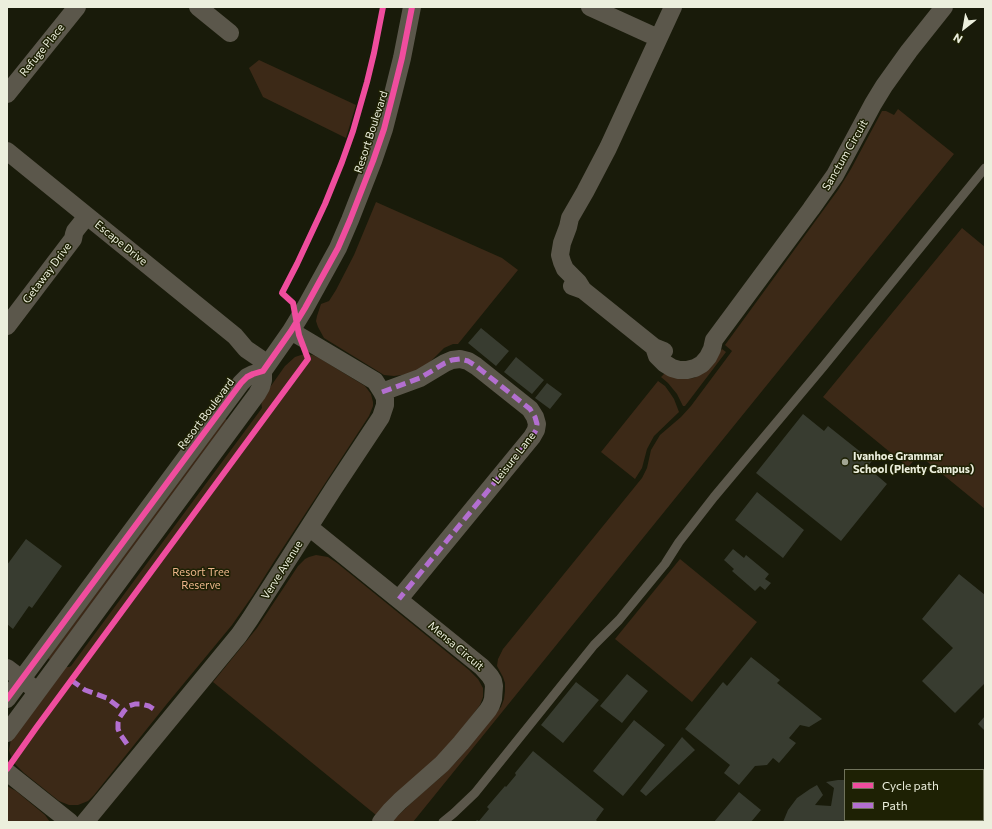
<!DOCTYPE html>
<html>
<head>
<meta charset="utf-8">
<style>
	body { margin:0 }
	#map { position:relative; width:992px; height:829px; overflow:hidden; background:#191b0a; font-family:Commissioner,sans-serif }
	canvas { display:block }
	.frame { position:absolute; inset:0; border:8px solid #ecefdd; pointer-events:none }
	.legend { position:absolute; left:844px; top:769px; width:140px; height:52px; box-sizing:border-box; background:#1e2104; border:1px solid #70735b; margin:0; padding:5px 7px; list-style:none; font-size:12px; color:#ecefdd }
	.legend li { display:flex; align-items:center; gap:8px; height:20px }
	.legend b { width:20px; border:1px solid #70735b }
	.north { position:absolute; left:944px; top:8px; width:40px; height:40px; -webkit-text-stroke:3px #1e2104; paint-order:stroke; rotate:211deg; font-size:11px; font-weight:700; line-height:16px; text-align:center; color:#ecefdd }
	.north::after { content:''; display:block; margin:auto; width:14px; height:18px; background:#ecefdd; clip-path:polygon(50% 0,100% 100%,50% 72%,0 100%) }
</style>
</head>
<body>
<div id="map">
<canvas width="992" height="829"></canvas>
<div class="frame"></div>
<ul class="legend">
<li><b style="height:5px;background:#ef4d9e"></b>Cycle path</li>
<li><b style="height:5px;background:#b36fd0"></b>Path</li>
</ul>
<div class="north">N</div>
</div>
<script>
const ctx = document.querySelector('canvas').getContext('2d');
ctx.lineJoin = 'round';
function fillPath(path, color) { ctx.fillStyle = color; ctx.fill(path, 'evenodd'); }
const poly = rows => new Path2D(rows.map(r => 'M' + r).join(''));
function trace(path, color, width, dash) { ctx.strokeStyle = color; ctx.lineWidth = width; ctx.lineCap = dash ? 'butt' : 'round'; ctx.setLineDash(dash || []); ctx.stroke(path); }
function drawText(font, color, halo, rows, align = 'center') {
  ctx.font = font + ' Commissioner,sans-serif'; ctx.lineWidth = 3; ctx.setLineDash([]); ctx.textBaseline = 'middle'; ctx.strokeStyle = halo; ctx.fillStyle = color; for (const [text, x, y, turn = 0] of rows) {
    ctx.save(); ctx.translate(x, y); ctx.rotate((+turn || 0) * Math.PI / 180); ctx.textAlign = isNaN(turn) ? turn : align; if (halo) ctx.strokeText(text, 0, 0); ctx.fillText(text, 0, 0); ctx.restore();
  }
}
const green = poly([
	[259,60,356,105,346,138,263,97,249,68],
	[898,109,954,154,413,822,391,822,421,794,441,777,457,761,496,713,501,707,504,699,505,691,505,683,503,677,497,666,498,659,503,649,642,478,647,468,651,450,660,435,681,417,691,406,732,351,725,345,838,190,851,169,882,111,886,111,894,115],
	[376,202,502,258,518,270,458,344,453,344,444,348,428,364,410,374,394,376,384,375,324,338,318,327,316,321,317,316,321,304,329,301,336,290,354,255],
	[962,228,985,247,985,509,919,455,908,467,823,397],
	[722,349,726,352,685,406,683,406,677,394,668,383,661,377,666,372,679,378,684,379,694,378,698,376,707,368],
	[304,354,313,355,319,358,365,386,371,394,373,402,373,406,369,416,275,560,253,595,232,625,166,705,94,795,88,801,78,805,69,805,59,801,24,773,15,764,10,754,9,750,11,739,64,667,69,667,71,666,262,408,261,400,285,366,295,357],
	[658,381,665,386,670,393,674,399,679,412,654,436,647,449,642,468,635,479,601,452],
	[225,418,228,421,50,660,48,658],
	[316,555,328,557,337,563,469,670,478,679,483,688,483,697,480,705,449,746,376,815,213,682,257,628,298,566,305,559,309,557],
	[680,559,757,622,692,702,615,639],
	[7,786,16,791,45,815,50,822,7,822]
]);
const building = poly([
	[481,328,509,351,496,366,468,343],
	[516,357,544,380,532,394,504,372],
	[547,383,562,394,550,409,535,398],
	[803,414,824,431,828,426,872,461,867,467,887,484,841,541,756,473],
	[757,492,804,530,783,558,735,520],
	[26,539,62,566,32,608,29,606,13,629,7,624,7,565],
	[733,549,744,558,746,555,769,574,765,579,771,583,765,590,760,586,755,591,732,571,734,569,724,560],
	[959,574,985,595,985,683,955,713,922,681,953,648,922,619],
	[751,657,780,680,777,683,822,719,809,727,800,725,789,738,796,743,779,763,773,758,767,765,755,766,739,785,724,773,730,765,685,729,723,682,727,686],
	[627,674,648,691,622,723,600,706],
	[576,682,599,700,563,743,541,725],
	[985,716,985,731,978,724],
	[634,720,665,745,623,796,593,771],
	[682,737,695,750,646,796,640,791],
	[533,751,604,809,596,820,598,822,475,822,477,820,479,821,489,809,487,807,505,786,506,787,516,775,515,773],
	[838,780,845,780,845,820,902,820,903,822,783,822,788,810,797,798,810,789,817,785,823,795,815,805,831,806,834,788,826,782],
	[739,792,761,810,751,822,714,822]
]);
const lane = poly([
	[443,822,454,813,475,793,594,645,619,620,665,564,679,542,714,497,823,367,985,168]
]);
const street = poly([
	[198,7,230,33],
	[590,7,658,38],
	[7,94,77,7],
	[7,151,235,336,246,349,268,364],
	[572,286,583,290,654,347,664,351],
	[583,290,578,282,565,269,562,262,560,255,562,243,568,227,570,218,585,192,608,148,673,7],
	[7,326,73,239,74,234,75,231,87,216],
	[654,347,657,356,664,363,672,368,679,370,687,370,695,368,702,364,708,357,712,349,714,340,811,209,835,175,873,104,884,86,909,51,944,7],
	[382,392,420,378,445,363,452,360,460,359,468,361,476,366,530,409,535,417,537,424,536,430,532,437,399,599],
	[309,527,482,667,490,676,493,681,494,686,493,699,491,705,488,710,461,743,442,764,400,801,391,810,381,822],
	[7,668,32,687],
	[7,699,241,383,247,377,253,374,263,371,291,331,305,308,338,248,350,220,373,161,384,129,393,94,402,58,412,7],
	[7,733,257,394,261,387,263,380,263,371],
	[7,772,70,822],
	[85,822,239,635,250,619,334,488,381,417,385,405,385,398,382,392,375,381,291,331]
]);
const quiet = poly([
	[382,392,420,378,445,363,452,360,460,359,468,361,476,366,530,409,535,417,537,424,536,430,532,437,399,599],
	[71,680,85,690,107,698,124,711],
	[127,744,120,734,118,729,118,723,120,717,124,711,129,706,135,704,141,704,149,706,155,710]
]);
const cycleway = poly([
	[7,699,241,383,247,377,253,374,263,371,291,331,305,308,338,248,350,220,373,161,384,129,393,94,402,58,412,7],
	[7,769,36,728,308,359,299,335,293,303,282,293,297,264,325,204,342,162,353,131,367,82,374,53,383,7]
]);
const markers = [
	[845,462,4,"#a2a593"]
];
const streetNames = [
	["Refuge Place",42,50,-51],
	["Resort Boulevard",371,132,-72],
	["Sanctum Circuit",845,155,-60],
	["Escape Drive",121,243,39],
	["Getaway Drive",47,273,-53],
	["Resort Boulevard",206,414,-53],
	["Leisure Lane",514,458,-52],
	["Verve Avenue",282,570,-58],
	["Mensa Circuit",456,646,40]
];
const poiNames = [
	["Ivanhoe Grammar",853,456],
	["School (Plenty Campus)",853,469]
];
const parkNames = [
	["Resort Tree",201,572],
	["Reserve",201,585]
];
fillPath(green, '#3c2917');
fillPath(building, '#383c30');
trace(lane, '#5b574b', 9);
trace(street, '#5b574b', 18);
trace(quiet, '#b36fd0', 5, [10, 5]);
trace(cycleway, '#ef4d9e', 6);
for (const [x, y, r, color] of markers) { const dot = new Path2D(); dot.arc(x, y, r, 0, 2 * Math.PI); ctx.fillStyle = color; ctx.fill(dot); trace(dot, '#1e2104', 1.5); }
drawText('11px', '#ecefdd', '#1e2104', streetNames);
drawText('bold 11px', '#ecefdd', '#1e2104', poiNames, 'left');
drawText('11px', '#ecb58b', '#1e2104', parkNames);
</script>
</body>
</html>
